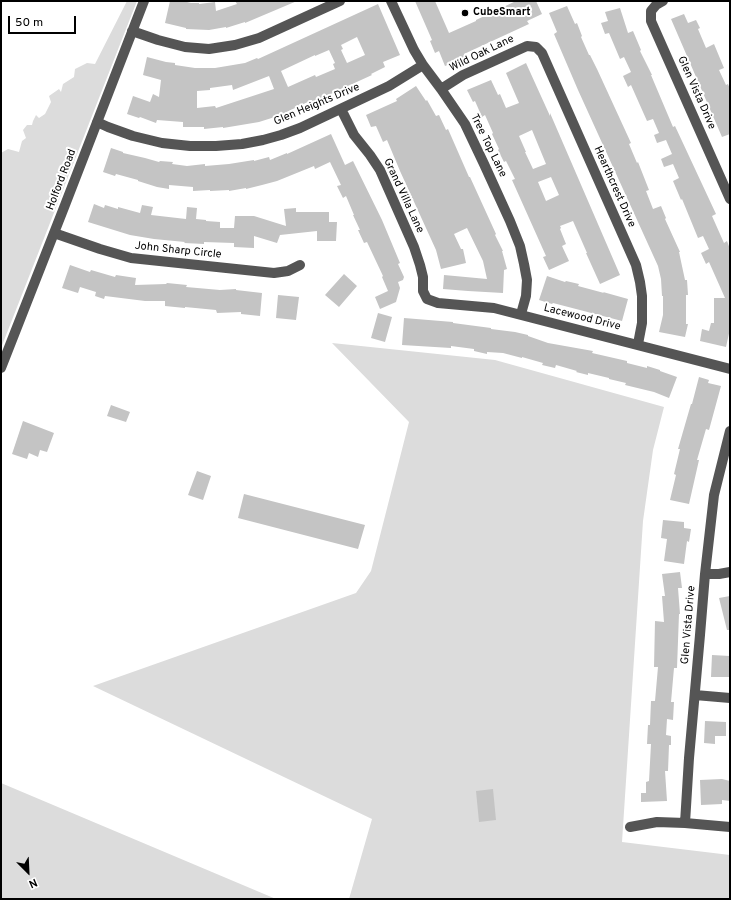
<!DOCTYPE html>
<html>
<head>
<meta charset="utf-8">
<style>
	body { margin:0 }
	#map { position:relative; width:731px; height:900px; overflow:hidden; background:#fff; font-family:Overpass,sans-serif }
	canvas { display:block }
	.frame { position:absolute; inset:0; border:2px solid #000; pointer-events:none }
	.north { position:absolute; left:8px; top:852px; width:40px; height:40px; -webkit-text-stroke:3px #fff; paint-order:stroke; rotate:156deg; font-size:11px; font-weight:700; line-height:16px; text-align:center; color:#000 }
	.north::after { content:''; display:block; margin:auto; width:14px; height:18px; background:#000; clip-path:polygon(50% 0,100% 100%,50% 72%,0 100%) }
	.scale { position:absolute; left:8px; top:16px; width:68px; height:18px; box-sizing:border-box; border:2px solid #000; border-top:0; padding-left:5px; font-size:12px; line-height:14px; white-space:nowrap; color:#000; -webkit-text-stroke:3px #fff; paint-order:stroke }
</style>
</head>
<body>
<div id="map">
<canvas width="731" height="900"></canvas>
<div class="frame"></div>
<div class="north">N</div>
<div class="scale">50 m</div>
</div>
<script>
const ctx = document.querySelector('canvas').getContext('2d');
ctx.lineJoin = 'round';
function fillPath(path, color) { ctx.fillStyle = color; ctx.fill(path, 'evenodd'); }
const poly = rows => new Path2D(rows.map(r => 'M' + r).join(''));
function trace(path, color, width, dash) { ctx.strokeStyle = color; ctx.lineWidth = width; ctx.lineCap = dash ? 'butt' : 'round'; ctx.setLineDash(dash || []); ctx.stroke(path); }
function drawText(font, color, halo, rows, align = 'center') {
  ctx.font = font + ' Overpass,sans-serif'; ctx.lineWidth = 4; ctx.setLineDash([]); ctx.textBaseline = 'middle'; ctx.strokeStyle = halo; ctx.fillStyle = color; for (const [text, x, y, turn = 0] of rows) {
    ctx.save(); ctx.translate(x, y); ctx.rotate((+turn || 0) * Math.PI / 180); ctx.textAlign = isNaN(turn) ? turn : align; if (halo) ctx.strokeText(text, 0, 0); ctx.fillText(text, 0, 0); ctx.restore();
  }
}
const green = poly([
	[127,1,137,1,1,348,1,153,8,149,19,152,22,141,26,138,23,130,27,125,32,125,33,121,36,115,39,118,45,114,51,102,49,96,59,89,61,92,63,84,74,77,75,69,87,63,95,64],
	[332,343,495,360,664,407,653,450,643,521,622,842,730,855,730,899,349,899,372,819,93,686,356,593,371,571,409,422],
	[1,783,276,899,1,899]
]);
const building = poly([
	[170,1,183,1,191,3,199,3,199,4,215,2,216,11,237,4,235,1,297,1,245,23,245,22,226,28,226,27,209,30,186,29,186,28,165,23],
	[415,1,435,1,449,33,476,21,476,20,516,1,536,1,542,14,527,21,529,24,464,54,466,57,445,66,439,51,435,53,430,41,432,40],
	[378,4,400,55,383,62,385,67,371,74,372,75,313,102,312,100,278,116,259,122,223,128,223,127,204,129,204,127,183,127,183,122,157,120,156,123,140,117,139,118,127,114,133,96,150,102,153,94,159,97,161,80,143,75,147,57,166,62,175,63,175,65,195,68,215,68,245,63,257,58,258,59],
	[357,37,365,55,347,63,341,50,343,49,341,45],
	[329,50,335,63,333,64,335,69,316,77,315,75,288,87,281,71,315,55,315,56],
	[269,76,274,89,216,108,215,106,197,108,197,91,210,90,210,88,232,85,233,90],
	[567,6,575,24,577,23,582,36,581,37,589,55,590,55,597,69,631,143,629,144,637,163,638,162,649,190,646,191,653,209,661,206,666,218,665,219,680,252,679,252,685,280,687,280,688,295,686,295,686,324,688,324,685,337,659,332,663,315,663,296,662,296,661,279,658,266,578,90,554,34,557,32,549,13],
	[620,8,628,33,633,31,641,50,640,51,652,75,651,75,673,127,675,126,716,214,712,216,724,243,727,241,730,249,730,329,726,347,700,341,702,329,709,331,711,323,714,323,714,298,725,298,709,262,706,264,701,253,709,249,703,236,698,238,682,199,681,200,673,181,679,178,673,164,664,167,661,159,672,154,666,140,657,143,654,135,659,133,653,119,647,121,631,85,628,87,623,76,631,72,624,57,620,59,609,33,605,34,601,23,608,21,605,12],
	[684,14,688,23,696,20,700,28,698,29,706,48,714,44,724,68,719,70,726,85,728,84,730,89,730,134,722,137,671,19],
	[526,63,550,116,550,113,620,275,600,284,586,253,587,253,573,221,560,226,561,228,560,229,566,244,562,246,569,261,549,270,543,257,546,256,512,180,515,179,506,161,504,162,498,150,499,149,492,134,493,133,485,115,482,117,475,101,473,102,467,90,491,80,498,95,500,94,506,108,519,103,506,73],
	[532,130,546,164,533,169,525,152,526,152,519,136],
	[551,177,559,195,546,201,538,182],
	[416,86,426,101,427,100,436,116,439,115,446,130,448,129,469,177,470,177,496,234,495,235,503,251,502,251,507,269,504,270,503,293,468,291,443,289,444,275,487,279,483,261,467,228,454,234,461,249,463,249,466,263,441,269,436,250,400,171,387,140,383,142,376,126,371,127,366,115,397,101,396,99],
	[331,134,345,165,353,161,382,220,400,263,398,264,404,277,403,280,398,282,400,288,396,302,380,309,375,297,388,291,382,277,383,276,367,242,364,243,358,230,360,230,353,215,354,215,346,196,343,198,337,186,341,185,330,162,315,169,314,166,277,181,262,185,246,189,246,188,229,191,229,190,210,191,210,190,193,191,193,187,169,185,169,189,157,187,138,181,138,180,116,174,115,176,103,172,111,148,123,152,123,153,145,158,159,162,160,161,173,162,172,164,187,166,205,164,205,166,229,164,254,160,254,161,269,157,270,160,287,153,287,154],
	[94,204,104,208,105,205,118,209,118,207,140,213,142,205,153,207,151,215,186,219,187,207,197,208,196,219,206,220,206,221,220,222,220,228,234,228,235,216,254,216,286,226,284,209,296,208,296,212,329,212,329,222,337,222,336,241,317,241,317,231,280,235,277,243,254,236,254,248,234,247,234,243,204,242,204,244,184,243,185,242,154,239,130,235,88,222],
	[70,265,90,272,91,270,115,277,116,275,136,278,135,285,166,284,167,283,187,285,186,287,220,290,236,289,236,290,262,293,260,316,241,314,241,312,217,313,216,310,185,307,185,308,165,306,165,301,145,301,105,296,104,299,95,296,96,292,80,287,78,293,62,288],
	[344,274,357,286,339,307,325,295],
	[547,276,565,282,566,281,579,284,578,286,604,293,603,292,628,299,622,321,553,303,552,304,539,300],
	[278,295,299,297,296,320,276,318],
	[378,313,392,317,385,342,371,338],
	[404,318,453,322,453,323,491,328,491,329,515,332,528,335,528,336,548,343,593,351,592,353,627,361,627,363,647,368,647,366,660,370,660,371,677,377,669,398,654,392,625,385,626,383,609,379,609,378,588,373,588,375,576,372,577,371,556,365,555,368,542,365,543,363,522,357,522,358,503,353,487,352,487,354,474,351,474,349,451,346,451,348,402,345],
	[699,377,709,380,708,383,721,386,709,430,706,429,697,460,699,460,689,504,670,500,676,475,674,474,680,449,678,449,691,404,692,404],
	[111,405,130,412,126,422,107,416],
	[23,421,54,433,47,452,40,450,38,457,29,453,27,459,12,454],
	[197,471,211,476,203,500,188,495],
	[244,494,365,525,358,549,238,518],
	[663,520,684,522,684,528,691,529,689,542,687,541,684,564,664,561,667,539,661,538],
	[680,572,682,588,678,588,680,614,679,614,677,668,674,668,671,702,674,702,673,720,667,719,666,735,671,736,671,745,669,745,668,771,665,771,667,801,641,802,641,793,646,793,646,782,649,781,651,744,647,744,648,725,650,725,651,701,655,701,658,667,654,667,655,621,664,622,662,596,665,596,662,574],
	[730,596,730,630,727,630,719,598],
	[712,655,730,656,730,677,711,677],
	[705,721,726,722,726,736,715,736,715,744,704,743],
	[722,779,730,781,730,801,722,800,722,804,701,805,700,780],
	[493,789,496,820,479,822,476,791]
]);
const minor = poly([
	[391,1,414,50,423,65,441,89,465,124,484,164,510,221,520,246,524,264,527,280,526,296,521,314],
	[663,1,656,5,651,11,651,21,730,199],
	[132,31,158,40,185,47,209,49,235,45,259,38,340,1],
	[441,89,463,75,527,46,536,47,542,53,636,265,640,282,642,296,642,323,638,344],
	[341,109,354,135,370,155,380,170,414,247,420,265,423,277,423,291,427,299,438,303,494,308,730,369],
	[97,122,108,127,133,136,162,143,190,146,216,146,242,144,263,140,281,135,300,128,389,86,423,65],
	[54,233,100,249,131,258,274,273,288,271,300,265],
	[1,368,54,233,65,205,144,1],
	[705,574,719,574,730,572],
	[695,695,730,698],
	[685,823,689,758,700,635,705,574,714,495,730,431],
	[630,827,657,822,685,823,730,827]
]);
const markers = [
	[465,13,4,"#000"]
];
const poiNames = [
	["CubeSmart",473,13]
];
const streetNames = [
	["Wild Oak Lane",482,54,-26],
	["Glen Vista Drive",696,93,66],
	["Glen Heights Drive",317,105,-23],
	["Tree Top Lane",488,146,64],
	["Holford Road",62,180,-69],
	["Hearthcrest Drive",614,187,66],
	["Grand Villa Lane",403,196,65],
	["John Sharp Circle",178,251,6],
	["Lacewood Drive",582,318,14],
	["Glen Vista Drive",689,625,-85]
];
fillPath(green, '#dcdcdc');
fillPath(building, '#c4c4c4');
trace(minor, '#555', 10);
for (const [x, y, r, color] of markers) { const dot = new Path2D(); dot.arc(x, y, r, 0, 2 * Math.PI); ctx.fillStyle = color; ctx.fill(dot); trace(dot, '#fff', 1.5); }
drawText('bold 11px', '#000', '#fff', poiNames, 'left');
drawText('11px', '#000', '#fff', streetNames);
</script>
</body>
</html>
